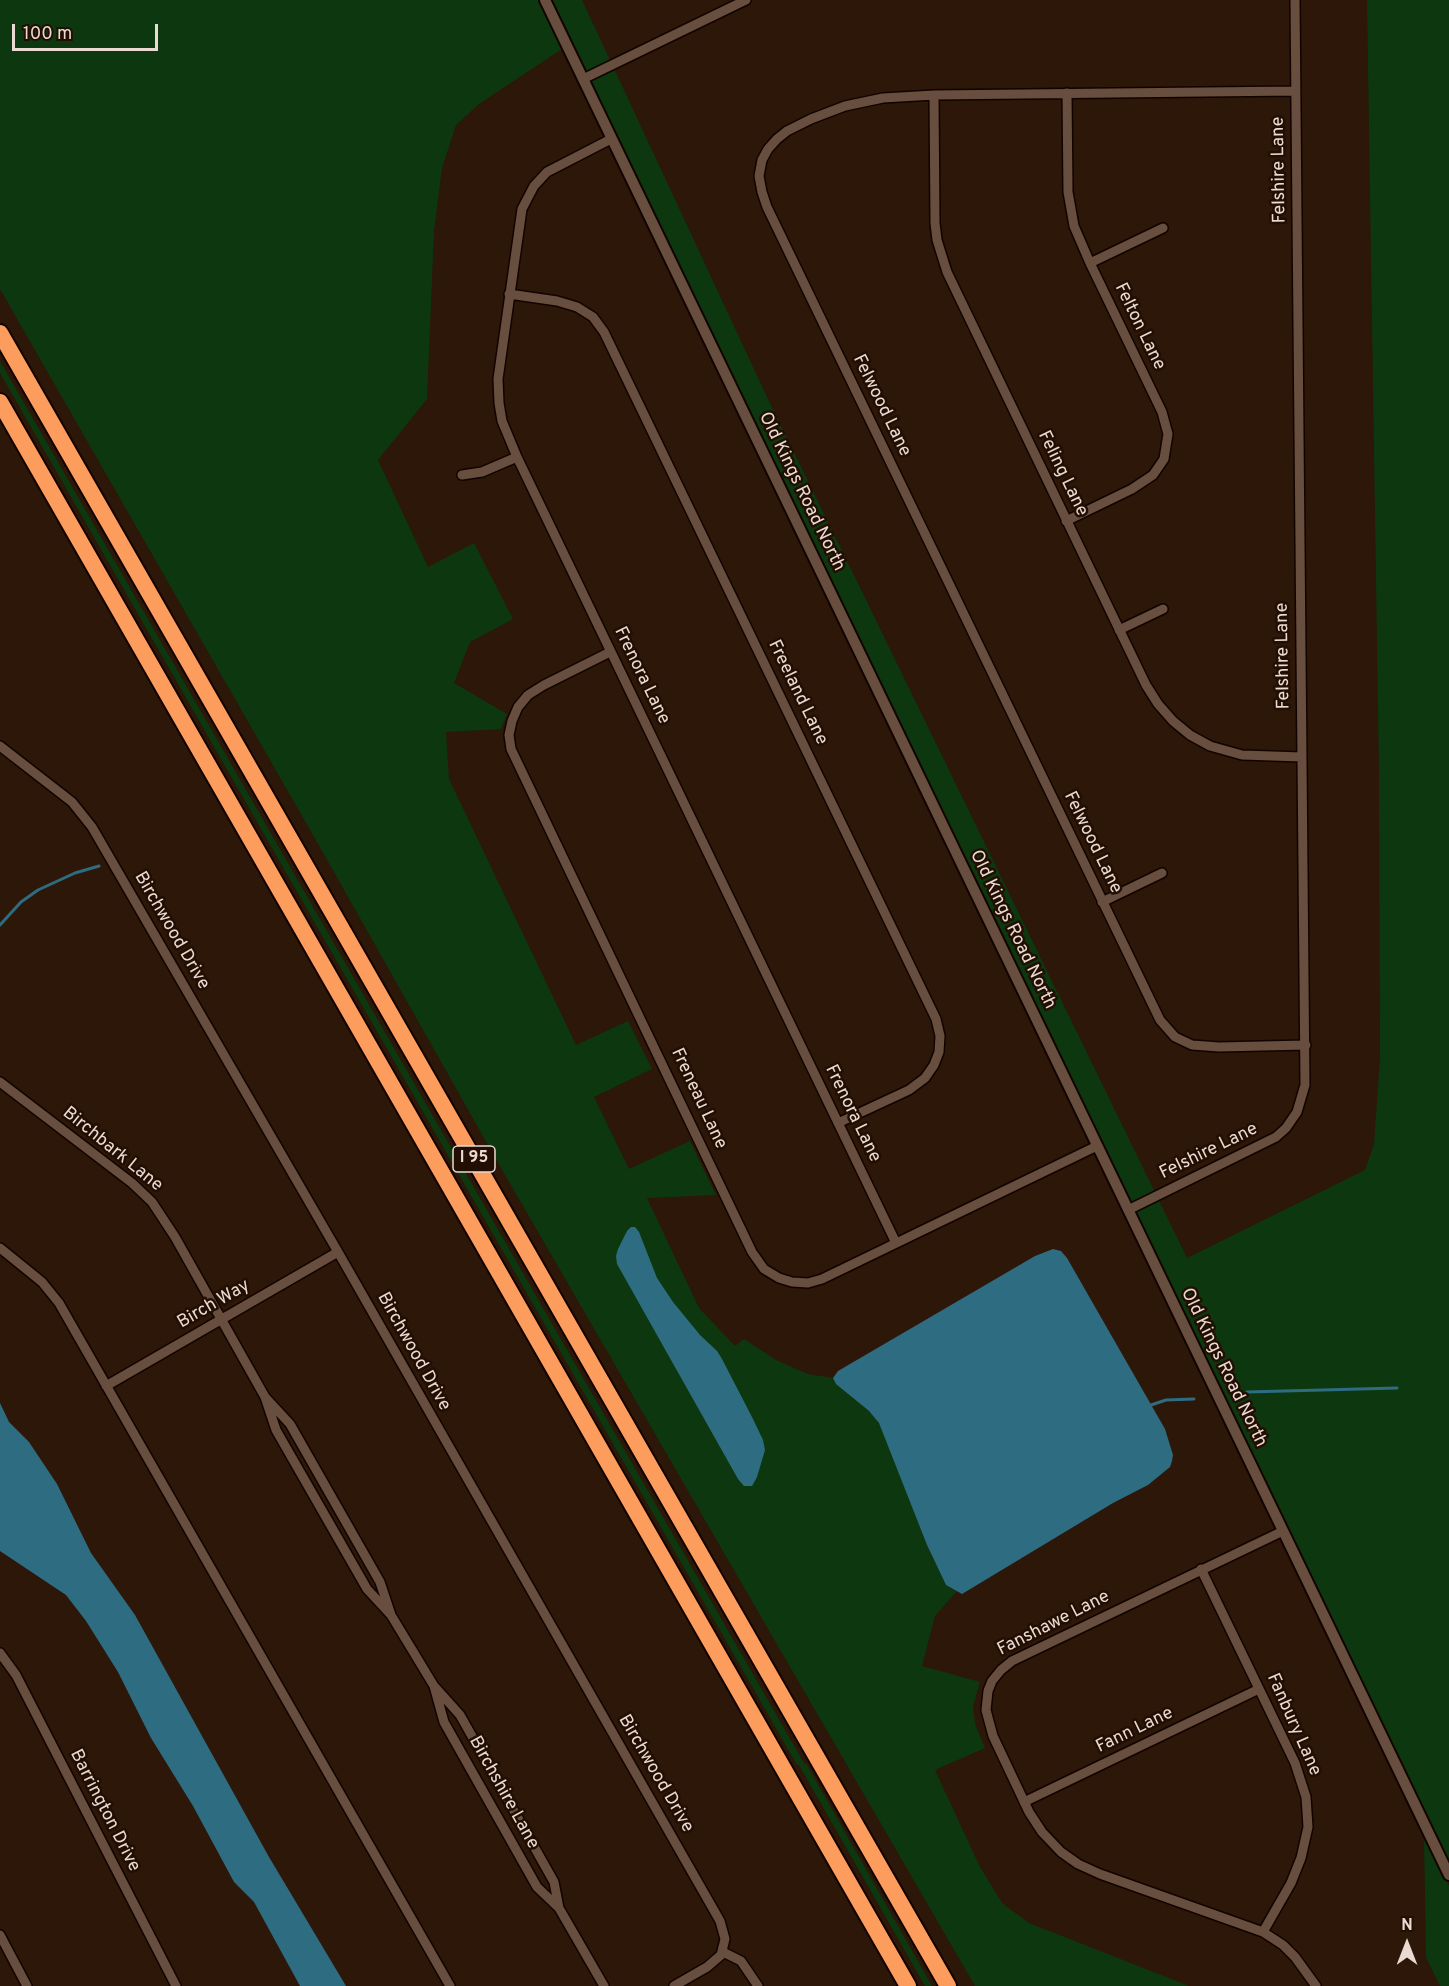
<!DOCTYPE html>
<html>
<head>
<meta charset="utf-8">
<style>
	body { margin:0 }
	#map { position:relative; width:1449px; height:1986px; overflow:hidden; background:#2c1708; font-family:Overpass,sans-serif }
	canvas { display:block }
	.north { position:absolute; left:1377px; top:1914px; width:60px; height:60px; -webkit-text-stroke:4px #220e02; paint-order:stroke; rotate:0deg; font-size:16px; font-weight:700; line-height:24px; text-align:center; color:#eadad1 }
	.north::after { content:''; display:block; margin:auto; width:21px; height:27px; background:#eadad1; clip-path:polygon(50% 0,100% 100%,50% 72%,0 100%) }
	.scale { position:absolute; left:12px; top:24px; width:146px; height:27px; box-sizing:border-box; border:3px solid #eadad1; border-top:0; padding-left:8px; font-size:18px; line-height:21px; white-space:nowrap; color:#eadad1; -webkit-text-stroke:4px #220e02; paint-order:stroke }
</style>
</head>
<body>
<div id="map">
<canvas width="1449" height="1986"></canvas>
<div class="north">N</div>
<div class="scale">100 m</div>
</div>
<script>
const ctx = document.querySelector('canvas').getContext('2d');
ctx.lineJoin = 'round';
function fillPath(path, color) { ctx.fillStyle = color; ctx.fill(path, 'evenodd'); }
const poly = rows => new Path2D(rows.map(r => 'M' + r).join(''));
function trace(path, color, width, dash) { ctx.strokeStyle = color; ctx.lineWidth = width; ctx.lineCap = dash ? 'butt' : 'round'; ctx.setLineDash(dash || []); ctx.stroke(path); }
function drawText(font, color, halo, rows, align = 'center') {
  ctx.font = font + ' Overpass,sans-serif'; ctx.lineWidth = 5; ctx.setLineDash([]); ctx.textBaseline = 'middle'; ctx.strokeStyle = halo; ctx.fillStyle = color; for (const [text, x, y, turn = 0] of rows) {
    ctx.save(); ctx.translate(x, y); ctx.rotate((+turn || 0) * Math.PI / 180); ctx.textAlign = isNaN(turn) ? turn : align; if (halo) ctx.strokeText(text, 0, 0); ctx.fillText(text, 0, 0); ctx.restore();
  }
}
const green = poly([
	[0,0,539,0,562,49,479,104,456,125,442,168,434,231,427,399,378,460,428,567,474,543,513,619,470,642,454,683,507,714,501,729,446,732,449,779,576,1045,628,1021,652,1069,594,1097,629,1169,690,1141,716,1195,647,1198,699,1308,735,1346,744,1339,776,1360,808,1374,833,1378,834,1381,873,1415,882,1427,927,1545,946,1585,957,1591,935,1616,922,1666,980,1682,973,1706,975,1724,985,1748,935,1770,979,1865,1002,1903,1029,1923,1189,1986,975,1986,501,1168,317,842,0,289],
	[552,0,582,0,767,397,1187,1258,1365,1170,1374,1144,1380,1057,1379,772,1367,0,1449,0,1449,1862],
	[0,361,804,1763,807,1765,932,1986,925,1986,799,1765,797,1765,0,373],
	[1424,1834,1449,1886,1449,1986,1440,1986,1426,1957]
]);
const water = poly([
	[631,1227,635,1227,639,1232,657,1278,673,1302,700,1335,717,1351,722,1359,753,1419,763,1440,765,1450,757,1477,752,1486,744,1486,738,1479,617,1264,616,1256,618,1249,627,1231],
	[1053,1249,1061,1251,1067,1258,1165,1429,1173,1455,1172,1461,1170,1467,1148,1485,1113,1503,962,1594,946,1585,927,1545,879,1423,869,1411,836,1384,833,1378,838,1371,1035,1256],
	[0,1403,9,1422,29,1442,57,1484,91,1553,135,1615,269,1857,346,1986,300,1986,254,1902,234,1882,193,1806,151,1738,118,1672,86,1621,66,1595,0,1551]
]);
const stream = poly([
	[0,925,21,902,38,890,75,873,99,866],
	[1247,1392,1397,1388],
	[1151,1405,1166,1400,1194,1399]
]);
const minor = poly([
	[583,79,746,0],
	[1295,91,934,95,883,98,845,106,811,119,787,131,777,139,768,149,762,160,759,176,762,192,767,207,1160,1020,1175,1037,1192,1045,1219,1047,1306,1045],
	[934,95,935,223,937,240,947,272,1146,685,1158,704,1173,721,1190,735,1210,746,1242,755,1302,757],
	[611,139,547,172,534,186,522,209,498,379,499,403,502,421,517,457,896,1243],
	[1090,263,1163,228],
	[509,294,557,301,577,307,593,317,604,332,936,1019,940,1036,939,1052,934,1065,925,1078,909,1090,838,1123],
	[462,475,482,472,517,457],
	[1066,521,1132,489,1153,475,1164,459,1168,434,1162,412,1090,263,1074,226,1068,192,1067,93],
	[1119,630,1163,609],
	[610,652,544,685,528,695,518,707,512,721,509,735,511,749,752,1252,764,1269,779,1278,792,1282,808,1283,822,1279,1097,1146],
	[0,746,72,802,92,827,338,1252,720,1921,725,1939,721,1955,707,1967,674,1986],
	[1102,902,1162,873],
	[0,1082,132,1183,152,1202,175,1237,265,1397],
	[1128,1210,1276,1137,1286,1128,1297,1112,1305,1085,1295,0],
	[0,1248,42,1282,59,1303,450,1986],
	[106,1386,338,1252],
	[1283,1531,1012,1661,1001,1670,992,1681,988,1691,986,1710,993,1736,1029,1812,1042,1832,1061,1852,1078,1864,1100,1874,1263,1932,1283,1945,1295,1957,1316,1986],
	[1201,1569,1295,1763,1306,1797,1308,1827,1301,1858,1291,1883,1263,1932],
	[391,1615,380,1582,290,1424,265,1397,276,1430,367,1589,391,1615,434,1686,460,1715,554,1882,559,1908,537,1887,444,1722,434,1686],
	[0,1653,16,1675,176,1986],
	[1024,1802,1259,1689],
	[559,1908,604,1986],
	[0,1935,27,1986],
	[723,1952,741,1961,758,1986]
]);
const tertiary = poly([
	[545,0,1449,1875]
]);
const motorway = poly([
	[0,333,948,1986],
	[0,402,908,1986]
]);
const shields = [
	[474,1159,42]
];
const shieldNames = [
	["I 95",474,1159]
];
const streetNames = [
	["Felshire Lane",1280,170,-91],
	["Felton Lane",1139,327,64],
	["Felwood Lane",881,406,64],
	["Feling Lane",1062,474,64],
	["Old Kings Road North",801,492,64],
	["Felshire Lane",1284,656,-91],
	["Frenora Lane",641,676,64],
	["Freeland Lane",797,693,64],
	["Felwood Lane",1092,843,64],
	["Old Kings Road North",1012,930,64],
	["Birchwood Drive",171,931,60],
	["Freneau Lane",698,1099,65],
	["Frenora Lane",852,1114,64],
	["Birchbark Lane",112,1150,39],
	["Felshire Lane",1209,1152,-26],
	["Birch Way",214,1305,-30],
	["Birchwood Drive",413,1352,61],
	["Old Kings Road North",1223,1368,64],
	["Fanshawe Lane",1054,1624,-27],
	["Fanbury Lane",1293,1725,66],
	["Fann Lane",1135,1731,-26],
	["Birchwood Drive",655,1774,60],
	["Birchshire Lane",503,1793,61],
	["Barrington Drive",104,1811,63]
];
fillPath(green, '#0d380f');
fillPath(water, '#2e6c82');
trace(stream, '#2e6c82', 3);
trace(minor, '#130300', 12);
trace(tertiary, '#130300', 14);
trace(motorway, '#130300', 20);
trace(minor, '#674e3e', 9);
trace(tertiary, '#674e3e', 10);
trace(motorway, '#fd9d5d', 16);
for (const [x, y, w] of shields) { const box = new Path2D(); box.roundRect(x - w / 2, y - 13, w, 26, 4.5); ctx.fillStyle = '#220e02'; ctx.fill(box); trace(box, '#eadad1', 1.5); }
drawText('bold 16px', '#eadad1', null, shieldNames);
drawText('18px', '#eadad1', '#220e02', streetNames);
</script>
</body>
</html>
